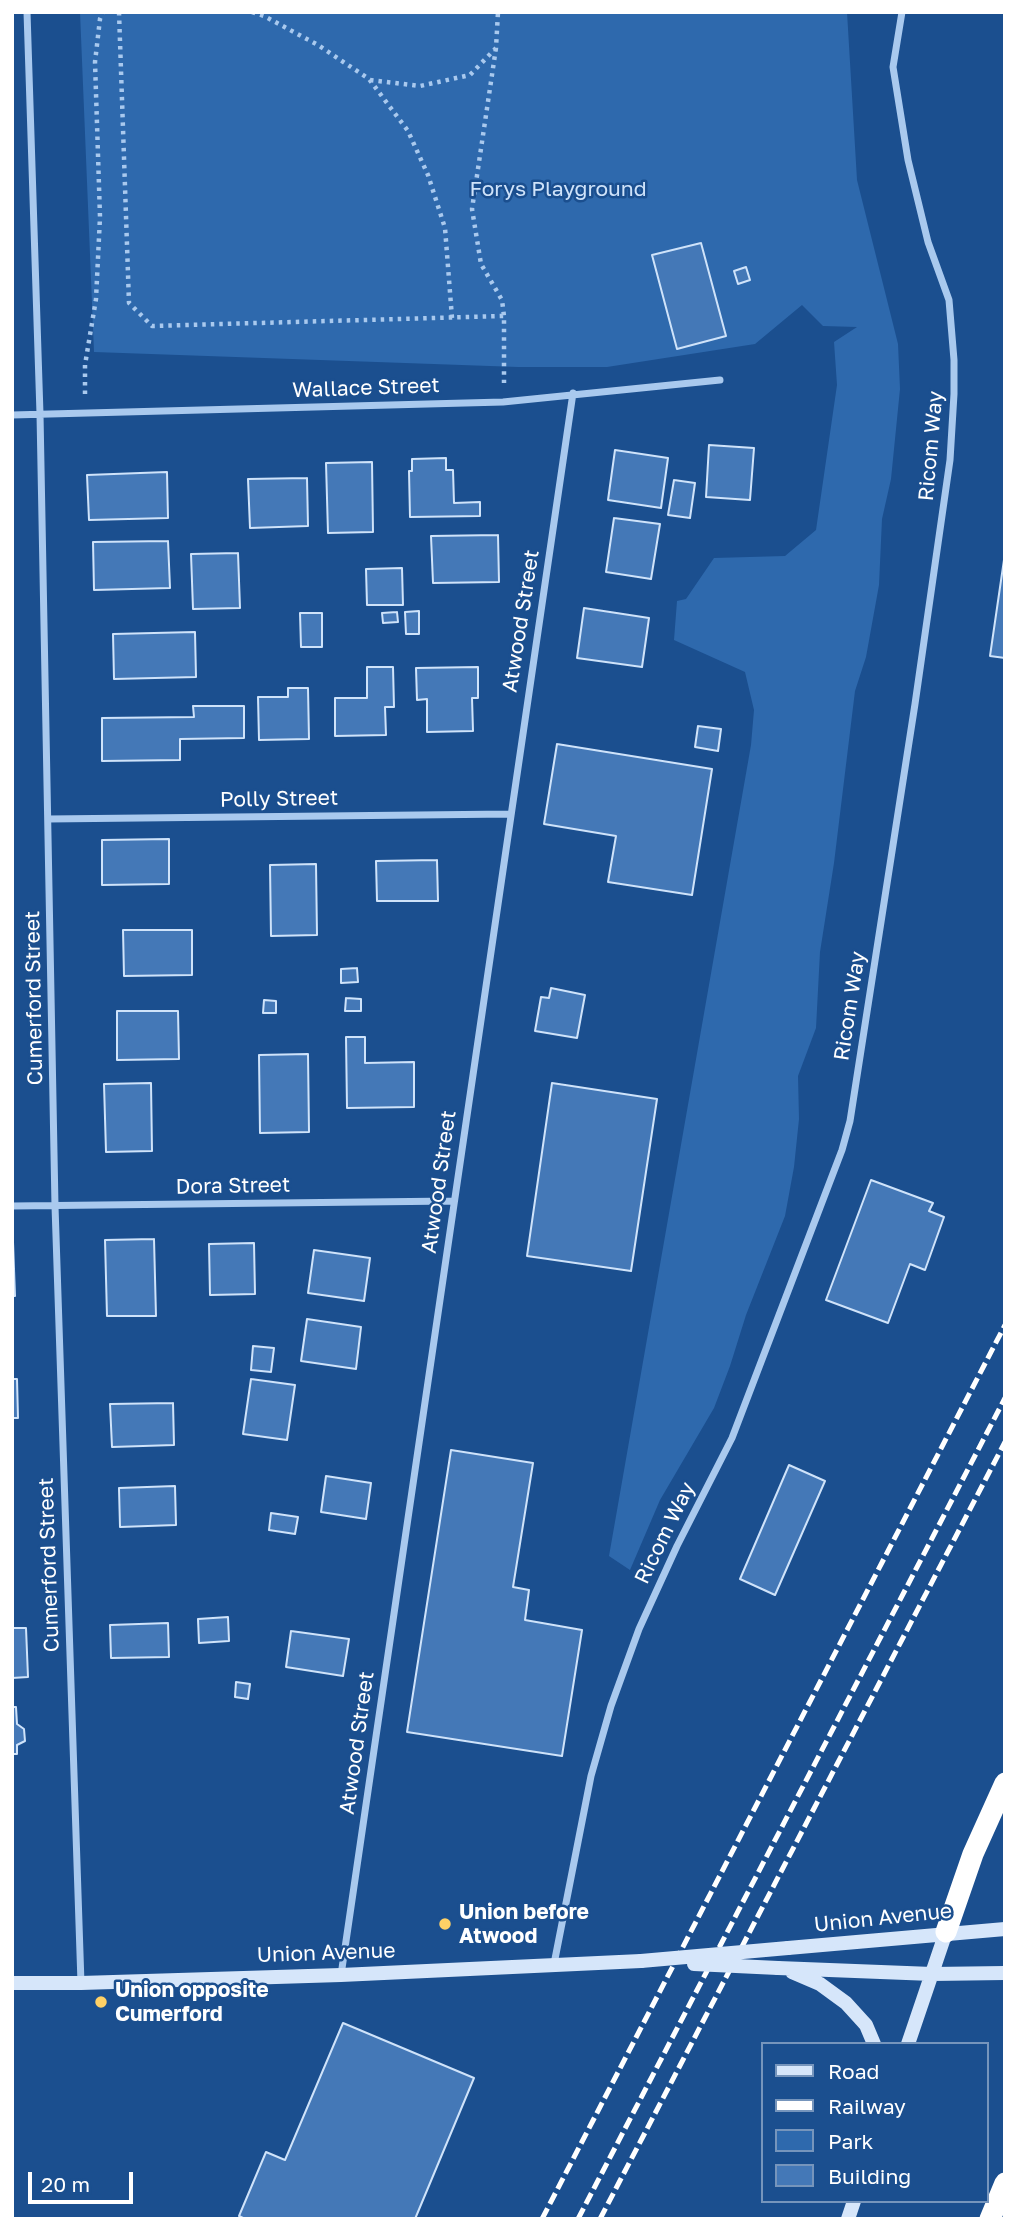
<!DOCTYPE html>
<html>
<head>
<meta charset="utf-8">
<style>
	body { margin:0 }
	#map { position:relative; width:1017px; height:2231px; overflow:hidden; background:#1b4f8f; font-family:"Golos Text",sans-serif }
	canvas { display:block }
	.frame { position:absolute; inset:0; border:14px solid #fff; pointer-events:none }
	.legend { position:absolute; left:761px; top:2042px; width:228px; height:161px; box-sizing:border-box; background:#1b4f8f; border:2px solid #7695bc; margin:0; padding:9px 12px; list-style:none; font-size:21px; color:#fff }
	.legend li { display:flex; align-items:center; gap:14px; height:35px }
	.legend b { width:35px; border:2px solid #7695bc }
	.scale { position:absolute; left:28px; top:2172px; width:105px; height:32px; box-sizing:border-box; border:4px solid #fff; border-top:0; padding-left:9px; font-size:21px; line-height:24px; white-space:nowrap; color:#fff; -webkit-text-stroke:5px #1b4f8f; paint-order:stroke }
</style>
</head>
<body>
<div id="map">
<canvas width="1017" height="2231"></canvas>
<div class="frame"></div>
<ul class="legend">
<li><b style="height:9px;background:#d6e6fa"></b>Road</li>
<li><b style="height:9px;background:#fff"></b>Railway</li>
<li><b style="height:19px;background:#2e69ad"></b>Park</li>
<li><b style="height:19px;background:#4478b7"></b>Building</li>
</ul>
<div class="scale">20 m</div>
</div>
<script>
const ctx = document.querySelector('canvas').getContext('2d');
ctx.lineJoin = 'round';
function fillPath(path, color) { ctx.fillStyle = color; ctx.fill(path, 'evenodd'); }
const poly = rows => new Path2D(rows.map(r => 'M' + r).join(''));
function trace(path, color, width, dash) { ctx.strokeStyle = color; ctx.lineWidth = width; ctx.lineCap = dash ? 'butt' : 'round'; ctx.setLineDash(dash || []); ctx.stroke(path); }
function drawText(font, color, halo, rows, align = 'center') {
  ctx.font = font + ' "Golos Text",sans-serif'; ctx.lineWidth = 5; ctx.setLineDash([]); ctx.textBaseline = 'middle'; ctx.strokeStyle = halo; ctx.fillStyle = color; for (const [text, x, y, turn = 0] of rows) {
    ctx.save(); ctx.translate(x, y); ctx.rotate((+turn || 0) * Math.PI / 180); ctx.textAlign = isNaN(turn) ? turn : align; if (halo) ctx.strokeText(text, 0, 0); ctx.fillText(text, 0, 0); ctx.restore();
  }
}
const green = poly([
	[80,12,847,12,857,180,898,344,900,389,891,479,882,519,879,585,866,657,855,691,834,863,820,952,816,1028,798,1076,799,1119,794,1167,785,1216,746,1315,730,1366,714,1408,660,1500,630,1570,609,1556,751,745,754,710,745,672,674,640,677,601,686,599,714,558,785,556,816,530,837,385,834,342,857,327,823,326,802,305,755,344,607,367,518,367,94,352]
]);
const building = poly([
	[701,243,726,336,677,349,652,255,701,243],
	[746,267,750,280,738,284,734,271,746,267],
	[709,445,754,448,750,500,706,497,709,445],
	[615,450,668,458,661,508,608,500,615,450],
	[446,458,446,470,453,470,454,503,480,502,480,516,410,517,409,471,412,471,412,459,446,458],
	[372,462,373,532,328,533,326,463,372,462],
	[167,472,168,518,89,520,87,475,167,472],
	[307,478,308,526,250,528,248,479,307,478],
	[674,480,695,483,690,518,668,515,674,480],
	[614,518,660,524,651,579,606,572,614,518],
	[498,535,499,582,433,583,431,536,498,535],
	[168,541,170,588,94,590,93,542,168,541],
	[238,553,240,608,193,609,191,554,238,553],
	[1005,553,1005,658,990,656,1005,553],
	[402,568,403,605,367,605,366,569,402,568],
	[584,608,649,618,642,667,577,658,584,608],
	[419,611,419,634,406,634,405,612,419,611],
	[397,612,398,622,383,623,382,613,397,612],
	[300,613,322,613,322,647,301,647,300,613],
	[195,632,196,677,114,679,113,634,195,632],
	[367,667,393,667,394,707,385,707,386,735,335,736,335,698,367,698,367,667],
	[478,667,478,698,472,698,473,731,427,732,427,699,417,700,416,668,478,667],
	[288,688,308,688,309,739,259,740,258,697,288,697,288,688],
	[193,706,244,706,244,738,180,739,180,760,102,761,102,718,194,717,193,706],
	[698,726,721,729,718,751,695,747,698,726],
	[557,744,712,769,692,895,608,882,616,836,544,824,557,744],
	[169,839,169,884,102,885,102,840,169,839],
	[437,860,438,901,377,901,376,861,437,860],
	[316,864,317,935,271,936,270,865,316,864],
	[123,930,192,930,192,975,124,976,123,930],
	[357,968,358,982,341,983,341,969,357,968],
	[551,988,585,995,577,1038,535,1031,541,997,549,998,551,988],
	[346,998,361,999,361,1011,345,1011,346,998],
	[264,1000,276,1001,276,1013,263,1013,264,1000],
	[117,1011,178,1011,179,1059,117,1060,117,1011],
	[346,1037,365,1037,365,1063,414,1062,414,1107,347,1108,346,1037],
	[308,1054,309,1132,260,1133,259,1055,308,1054],
	[151,1083,152,1151,106,1152,104,1084,151,1083],
	[552,1083,657,1099,631,1271,527,1256,552,1083],
	[871,1180,933,1203,929,1211,944,1217,925,1270,910,1264,888,1323,826,1300,871,1180],
	[154,1239,156,1316,107,1316,105,1240,154,1239],
	[12,1242,13,1242,15,1296,12,1296,12,1242],
	[254,1243,255,1294,210,1295,209,1244,254,1243],
	[314,1250,370,1258,364,1301,308,1293,314,1250],
	[307,1319,361,1327,356,1369,301,1361,307,1319],
	[253,1346,274,1348,271,1372,251,1370,253,1346],
	[12,1379,17,1379,18,1418,12,1418,12,1379],
	[251,1379,295,1385,287,1440,243,1434,251,1379],
	[173,1403,174,1445,112,1447,110,1404,173,1403],
	[451,1450,533,1463,513,1587,529,1590,525,1620,582,1630,562,1756,407,1732,451,1450],
	[789,1465,825,1481,775,1595,740,1579,789,1465],
	[326,1476,371,1483,366,1519,321,1512,326,1476],
	[175,1486,176,1525,120,1527,119,1488,175,1486],
	[271,1513,298,1517,295,1534,269,1530,271,1513],
	[228,1617,229,1641,199,1643,198,1619,228,1617],
	[168,1623,169,1657,111,1658,110,1625,168,1623],
	[12,1628,26,1628,28,1677,12,1678,12,1628],
	[291,1631,349,1639,343,1676,286,1667,291,1631],
	[236,1682,250,1684,248,1699,235,1697,236,1682],
	[12,1707,16,1707,17,1724,24,1729,25,1741,17,1745,17,1754,12,1754,12,1707],
	[343,2023,474,2078,415,2219,245,2219,239,2216,266,2152,285,2160,343,2023]
]);
const path = poly([
	[119,12,129,303,152,326,504,316,504,383],
	[252,12,264,16,318,45,369,79,408,131,428,175,445,228,452,318],
	[496,48,472,209,481,264,502,300,504,316],
	[370,80,420,86,470,75,496,48,498,12],
	[85,394,85,365,96,299,100,217,95,62,100,19,103,12]
]);
const minor = poly([
	[27,12,40,414,55,1206,81,1983],
	[12,415,503,402,720,380],
	[48,819,510,814],
	[12,1206,454,1201],
	[554,1964,591,1776,611,1706,639,1629,677,1546,732,1438,842,1150,850,1121,915,704,950,460,954,394,954,360,949,300,928,242,908,160,893,67,902,12],
	[341,1975,573,393]
]);
const secondary = poly([
	[788,1948,1005,1929],
	[778,1968,932,1974,1005,1973],
	[792,1972,820,1984,846,2003,866,2025,874,2044],
	[12,1983,81,1983,341,1975,641,1961],
	[908,2044,946,1932],
	[848,2219,854,2201]
]);
const motorway = poly([
	[946,1932,973,1854,1005,1783],
	[990,2219,1005,2183]
]);
const rail = poly([
	[542,2219,1005,1325],
	[578,2219,1005,1398],
	[600,2219,1005,1442]
]);
const secondaryBridge = poly([
	[641,1961,788,1948],
	[694,1964,778,1968]
]);
const markers = [
	[445,1924,7,"#ffd166"],
	[101,2002,7,"#ffd166"]
];
const parkNames = [
	["Forys Playground",558,189]
];
const streetNames = [
	["Wallace Street",366,388,-2],
	["Ricom Way",931,446,-85],
	["Atwood Street",521,621,-81],
	["Polly Street",279,799,-1],
	["Cumerford Street",34,998,-91],
	["Ricom Way",850,1006,-81],
	["Atwood Street",439,1182,-82],
	["Dora Street",233,1186,-1],
	["Ricom Way",665,1533,-64],
	["Cumerford Street",49,1565,-92],
	["Atwood Street",357,1743,-82],
	["Union Avenue",883,1918,-6],
	["Union Avenue",326,1953,-2]
];
const poiNames = [
	["Union before",459,1912],
	["Atwood",459,1936],
	["Union opposite",115,1990],
	["Cumerford",115,2014]
];
fillPath(green, '#2e69ad');
fillPath(building, '#4478b7');
trace(building, '#cfe3fa', 2);
trace(path, '#a9c9ee', 4.5, [3.5, 5]);
trace(minor, '#a9c9ee', 7);
trace(secondary, '#d6e6fa', 14);
trace(motorway, '#fff', 21);
trace(rail, '#fff', 5, [12, 5]);
trace(secondaryBridge, '#d6e6fa', 14);
for (const [x, y, r, color] of markers) { const dot = new Path2D(); dot.arc(x, y, r, 0, 2 * Math.PI); ctx.fillStyle = color; ctx.fill(dot); trace(dot, '#1b4f8f', 2.5); }
drawText('21px', '#cfe3fa', '#1b4f8f', parkNames);
drawText('21px', '#fff', '#1b4f8f', streetNames);
drawText('bold 21px', '#fff', '#1b4f8f', poiNames, 'left');
</script>
</body>
</html>
